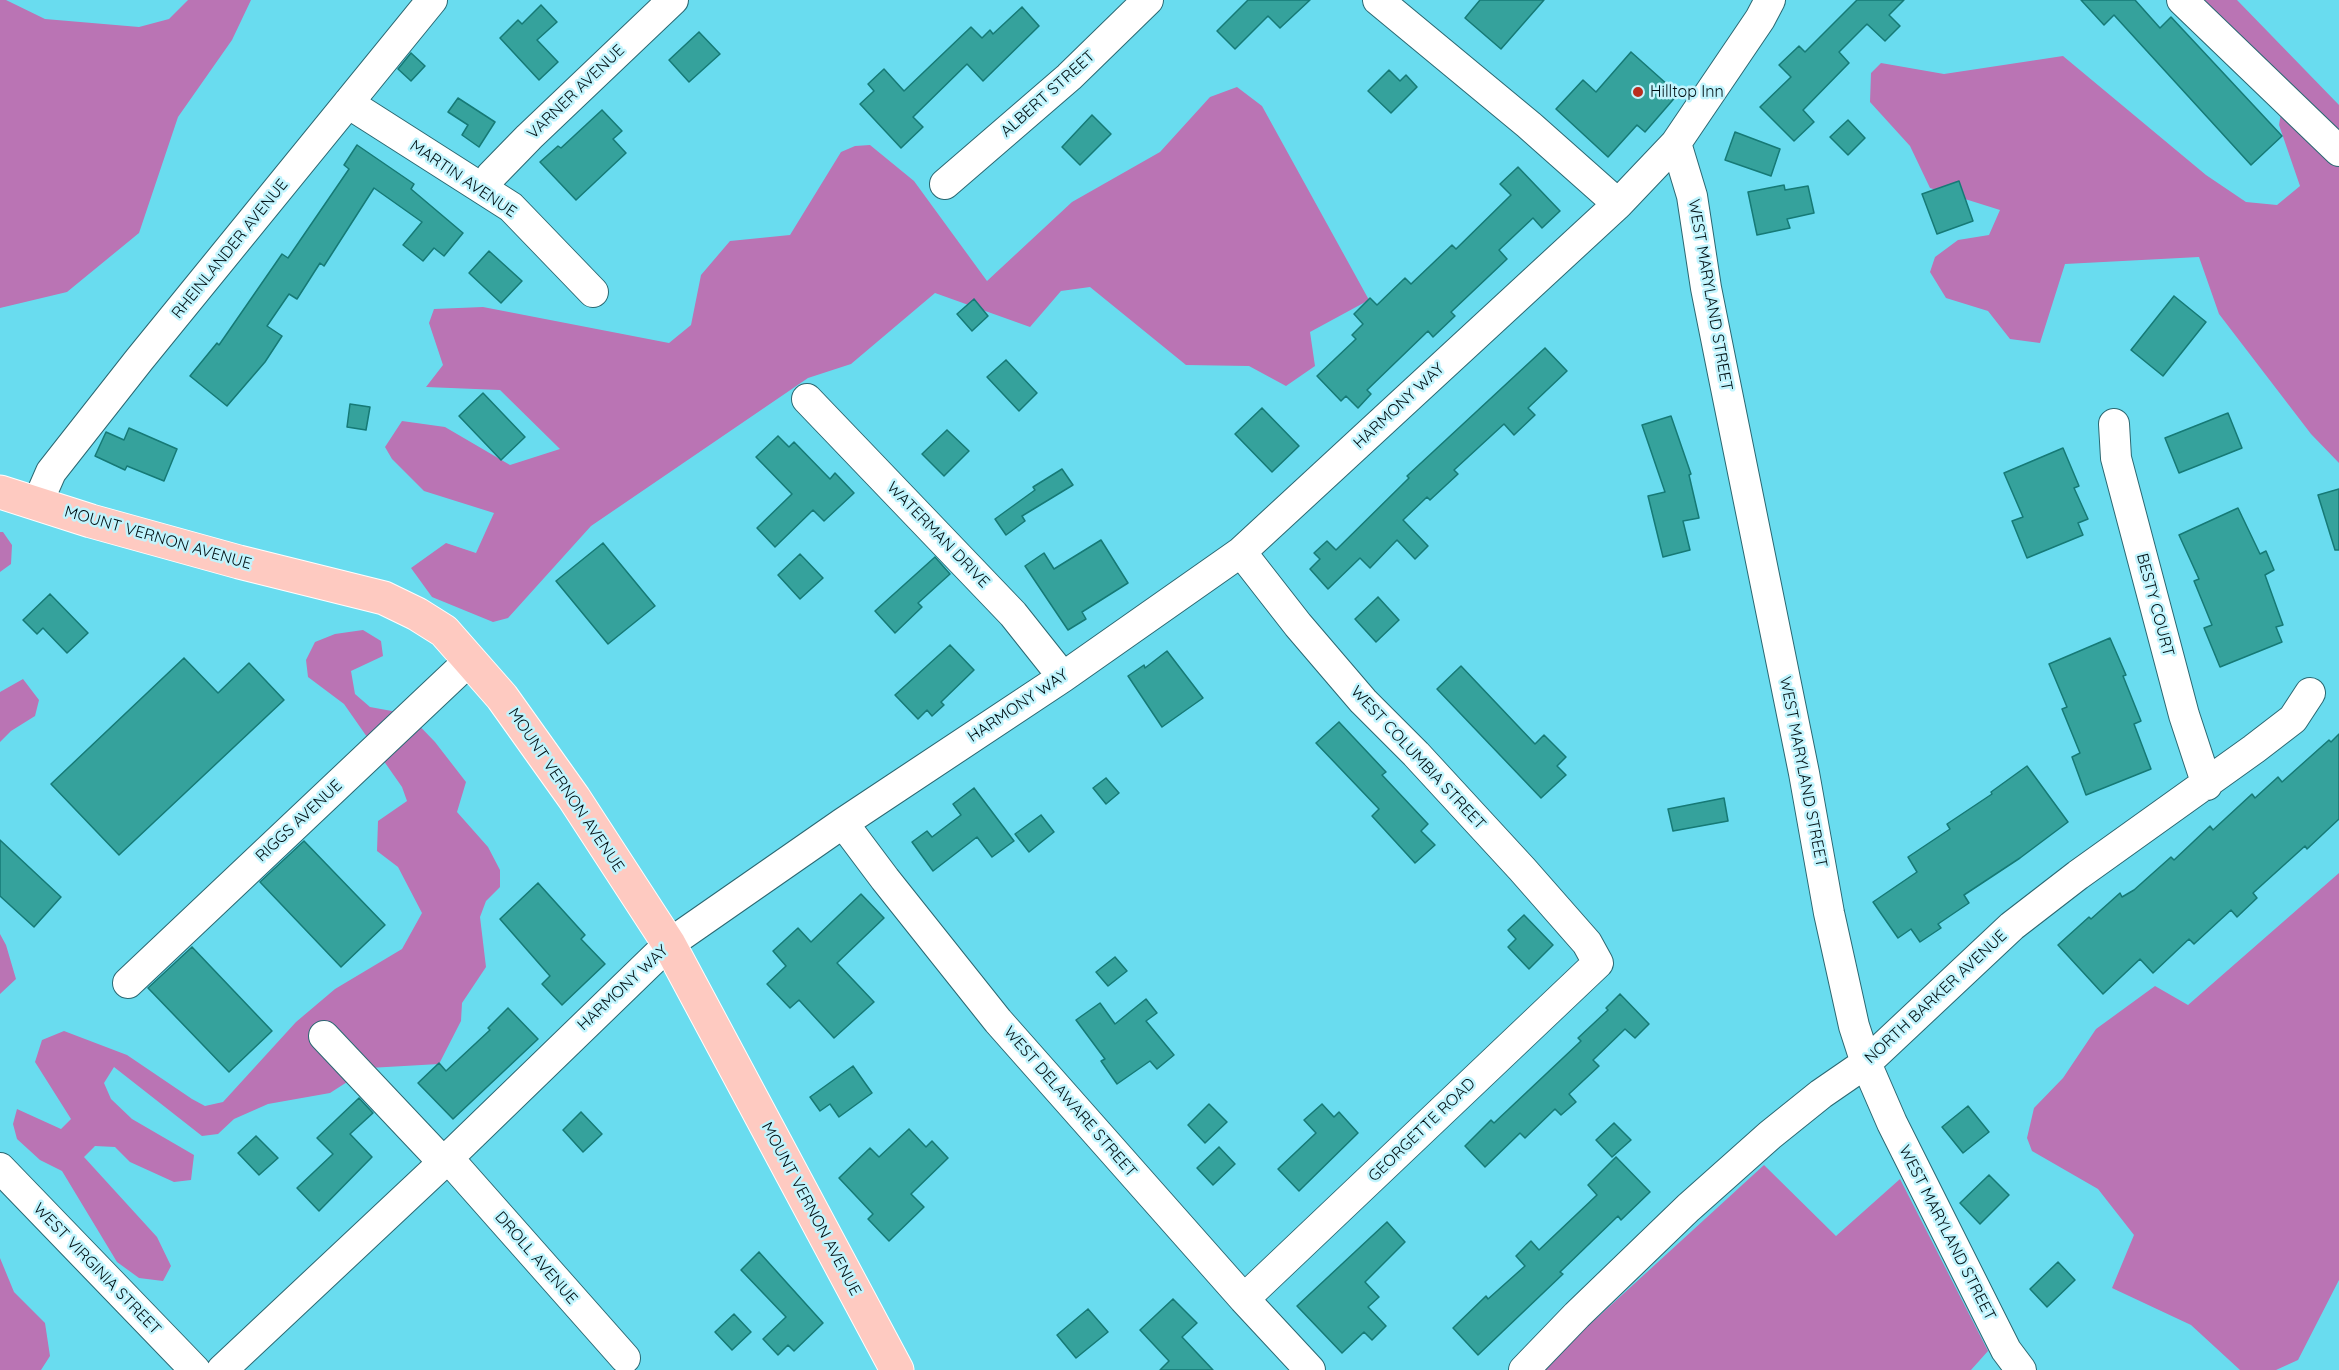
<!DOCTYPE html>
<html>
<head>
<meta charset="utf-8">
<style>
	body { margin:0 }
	canvas { display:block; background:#69dcef }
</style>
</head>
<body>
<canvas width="2339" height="1370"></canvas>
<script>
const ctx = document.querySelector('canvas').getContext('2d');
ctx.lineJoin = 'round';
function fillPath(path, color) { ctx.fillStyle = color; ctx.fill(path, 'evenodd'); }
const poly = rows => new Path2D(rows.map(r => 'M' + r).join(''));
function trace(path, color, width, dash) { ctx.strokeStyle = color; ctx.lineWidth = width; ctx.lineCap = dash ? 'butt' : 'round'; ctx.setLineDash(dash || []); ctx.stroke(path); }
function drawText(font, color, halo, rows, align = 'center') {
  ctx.font = font + ' Quicksand,sans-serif'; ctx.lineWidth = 5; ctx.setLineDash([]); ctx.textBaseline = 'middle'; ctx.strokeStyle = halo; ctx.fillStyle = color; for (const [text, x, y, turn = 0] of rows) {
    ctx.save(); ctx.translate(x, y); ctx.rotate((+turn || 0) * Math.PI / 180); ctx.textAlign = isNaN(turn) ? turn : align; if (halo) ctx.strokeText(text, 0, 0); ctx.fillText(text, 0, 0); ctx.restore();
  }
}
const forest = poly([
	[0,0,6,0,45,19,139,27,169,19,188,0,251,0,232,40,178,117,139,233,67,292,0,308],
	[2202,0,2237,0,2339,105,2339,463,2311,434,2219,314,2199,257,2065,264,2040,343,2010,339,1988,311,1946,298,1930,272,1935,257,1958,240,1989,235,2000,210,1930,188,1910,146,1870,102,1871,73,1881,63,1944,74,2063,56,2206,175,2246,202,2277,205,2300,186,2279,125,2286,82],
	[1237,87,1262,106,1369,300,1310,332,1315,366,1286,386,1249,366,1186,365,1090,287,1061,291,1030,327,935,293,851,364,808,378,591,526,508,618,493,622,432,597,411,568,446,543,476,553,494,513,424,491,392,459,385,447,402,421,445,427,510,465,560,449,500,390,426,387,443,365,429,323,434,309,483,307,669,343,691,325,701,275,730,241,790,235,841,152,855,146,870,145,914,181,987,281,1072,202,1160,152,1210,97],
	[0,532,3,532,12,545,11,564,0,572],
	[363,630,381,641,383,656,351,671,355,694,370,707,408,714,435,742,466,782,457,812,488,847,500,870,500,887,486,901,480,917,486,967,462,1003,461,1021,439,1064,369,1068,330,1093,268,1104,234,1119,218,1134,202,1136,114,1067,104,1083,111,1099,132,1119,194,1155,191,1180,174,1182,130,1162,115,1147,95,1146,84,1157,157,1237,171,1266,163,1281,139,1278,117,1262,62,1171,40,1160,17,1139,13,1124,17,1109,61,1129,71,1119,35,1062,42,1040,64,1031,127,1055,192,1099,205,1106,223,1102,296,1022,335,989,402,949,422,913,398,867,377,851,378,821,407,801,402,787,344,704,308,677,306,660,315,642,335,634],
	[23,679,39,700,35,716,11,731,0,742,0,692],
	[2339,873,2339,1280,2298,1360,2276,1370,2240,1370,2191,1325,2112,1288,2134,1235,2098,1189,2032,1151,2027,1138,2034,1108,2063,1078,2096,1029,2155,986,2188,1005],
	[0,934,6,945,16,979,0,994],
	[1764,1165,1836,1236,1900,1179,1988,1351,1971,1370,1540,1370],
	[0,1258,14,1292,45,1323,50,1356,41,1370,0,1370]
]);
const building = poly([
	[1248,0,1310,0,1280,28,1268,16,1235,49,1217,31,1248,0],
	[1480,0,1544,0,1501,49,1465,18,1480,0],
	[1857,0,1904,0,1889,15,1900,26,1885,41,1867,24,1839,52,1849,63,1803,110,1814,122,1794,141,1760,107,1791,77,1779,65,1799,46,1805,52,1857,0],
	[2081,0,2135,0,2160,28,2171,17,2282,136,2251,165,2114,15,2104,25,2081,0],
	[541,5,557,22,537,40,558,62,539,80,500,38,518,20,522,24,541,5],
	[1022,7,1039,26,983,81,967,64,913,117,923,127,901,148,860,104,874,91,868,84,884,69,904,91,971,27,982,38,990,30,993,34,1022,7],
	[699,32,720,54,689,82,669,60,699,32],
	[1631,52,1678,94,1645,132,1637,125,1608,157,1556,109,1583,80,1596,92,1631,52],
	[411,53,425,66,411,81,398,69,411,53],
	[1389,70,1400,81,1406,75,1417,87,1391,113,1368,91,1389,70],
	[458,98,495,122,479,147,462,135,468,125,448,112,458,98],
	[602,110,622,131,613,139,626,153,576,200,540,162,558,146,561,148,602,110],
	[1092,115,1111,134,1080,165,1062,147,1092,115],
	[1848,120,1865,138,1848,155,1830,137,1848,120],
	[1735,132,1780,149,1771,176,1725,160,1735,132],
	[357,145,414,184,411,189,463,233,444,256,434,248,423,261,403,245,422,222,374,188,324,266,320,263,297,299,289,294,267,326,282,336,265,362,227,406,190,376,217,343,219,345,282,254,288,258,349,169,344,165,357,145],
	[1518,167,1560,211,1542,228,1533,218,1499,250,1507,259,1451,312,1455,316,1433,337,1428,331,1367,390,1371,394,1358,408,1346,396,1341,401,1317,376,1356,339,1352,335,1363,324,1354,314,1370,298,1377,305,1405,278,1411,284,1452,245,1456,249,1511,195,1500,184,1518,167],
	[1959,181,1973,221,1937,234,1922,194,1959,181],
	[1784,185,1785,190,1808,186,1814,213,1787,219,1790,228,1757,235,1748,192,1784,185],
	[489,251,522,281,501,303,469,273,489,251],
	[2174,296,2206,322,2163,376,2131,350,2174,296],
	[974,299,988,316,972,331,957,314,974,299],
	[1545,348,1567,371,1528,408,1535,415,1514,435,1504,424,1454,470,1458,474,1430,500,1427,497,1403,520,1428,546,1415,559,1397,540,1370,568,1360,558,1328,589,1310,569,1320,559,1314,553,1327,541,1336,550,1409,478,1407,476,1545,348],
	[1006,360,1037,393,1019,411,987,377,1006,360],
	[483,393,525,437,501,460,459,416,483,393],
	[350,404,370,407,366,430,347,427,350,404],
	[1262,408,1299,446,1272,472,1235,434,1262,408],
	[2228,413,2242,448,2179,473,2165,438,2228,413],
	[1671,416,1691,474,1689,475,1699,518,1683,521,1690,550,1663,557,1648,496,1665,492,1642,425,1671,416],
	[129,428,177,449,164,481,127,466,125,470,95,456,106,432,124,440,129,428],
	[947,430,969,451,944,476,922,454,947,430],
	[778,436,789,447,794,442,830,479,835,473,854,493,824,521,813,510,775,547,757,528,792,494,756,457,778,436],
	[2063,448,2079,486,2074,488,2088,519,2078,523,2083,535,2027,558,2012,521,2023,517,2004,473,2063,448],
	[1062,469,1073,485,1022,516,1025,521,1006,535,995,519,1035,490,1033,487,1062,469],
	[2339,489,2339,550,2335,550,2318,495,2339,489],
	[2238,508,2260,554,2266,551,2274,570,2265,575,2283,625,2276,627,2282,642,2220,667,2204,628,2212,625,2194,581,2199,579,2179,535,2238,508],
	[1101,540,1128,583,1082,612,1086,619,1068,630,1025,566,1044,553,1054,569,1101,540],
	[603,543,655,606,608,644,556,581,603,543],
	[800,554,823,578,800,599,778,575,800,554],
	[935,557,950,574,918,603,922,607,895,633,875,611,935,557],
	[50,594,88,633,67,653,43,628,37,634,23,620,50,594],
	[1378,597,1399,620,1376,642,1355,619,1378,597],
	[2110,638,2126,675,2123,676,2141,721,2134,724,2151,769,2086,795,2072,757,2080,753,2062,709,2067,707,2049,664,2110,638],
	[950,645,974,670,941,702,944,705,932,716,927,710,918,719,895,695,950,645],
	[1167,651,1203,698,1162,727,1128,676,1144,665,1145,668,1167,651],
	[184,658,218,693,249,663,284,700,119,855,51,784,184,658],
	[1461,666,1535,744,1544,735,1566,757,1557,766,1566,775,1541,798,1437,689,1461,666],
	[1339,722,1386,772,1382,775,1428,824,1421,831,1435,845,1415,863,1372,816,1379,809,1316,743,1339,722],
	[2339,734,2339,819,2307,849,2305,846,2253,893,2257,898,2237,917,2231,910,2194,944,2189,939,2153,973,2140,959,2103,994,2058,945,2089,917,2091,919,2120,893,2122,897,2134,890,2171,857,2174,860,2210,826,2213,830,2252,794,2255,798,2278,777,2282,782,2329,740,2331,742,2339,734],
	[2027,766,2068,822,2020,858,1964,895,1969,903,1938,924,1941,928,1920,942,1911,929,1898,938,1873,902,1917,872,1908,857,1950,829,1947,824,1992,794,1991,792,2027,766],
	[1106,778,1119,793,1106,804,1093,788,1106,778],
	[974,788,1014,841,992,857,977,837,933,871,912,842,927,831,932,837,961,815,953,804,974,788],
	[1724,798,1728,821,1673,831,1668,809,1724,798],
	[1041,815,1054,832,1029,852,1015,834,1041,815],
	[0,840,61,897,34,927,0,896,0,840],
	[304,841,385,925,341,967,260,882,304,841],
	[538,883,585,935,581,939,605,964,562,1005,542,984,550,976,500,919,538,883],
	[861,894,884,918,837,963,874,1002,834,1038,799,1000,790,1008,767,984,786,966,773,951,798,928,811,942,861,894],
	[1524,915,1553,945,1529,969,1508,947,1516,939,1508,930,1524,915],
	[192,947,272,1031,229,1072,148,988,192,947],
	[1115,957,1127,971,1108,986,1096,972,1115,957],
	[1620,994,1649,1024,1635,1038,1625,1029,1593,1060,1599,1066,1569,1094,1576,1102,1561,1115,1555,1109,1525,1138,1520,1133,1485,1167,1465,1146,1491,1120,1494,1123,1581,1041,1578,1038,1608,1010,1606,1008,1620,994],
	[1146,999,1157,1013,1146,1021,1174,1055,1157,1069,1150,1061,1117,1084,1101,1061,1105,1059,1076,1020,1100,1003,1115,1024,1146,999],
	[508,1008,538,1039,453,1119,418,1083,439,1063,446,1071,490,1030,488,1028,508,1008],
	[853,1066,872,1093,839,1117,830,1104,820,1111,810,1097,853,1066],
	[359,1098,373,1113,350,1134,372,1157,319,1211,297,1188,333,1154,317,1138,359,1098],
	[1209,1104,1227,1122,1205,1143,1188,1125,1209,1104],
	[1322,1104,1334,1117,1339,1112,1358,1133,1299,1191,1278,1169,1316,1133,1304,1120,1322,1104],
	[1968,1106,1989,1132,1963,1153,1942,1127,1968,1106],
	[581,1112,602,1134,583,1152,563,1130,581,1112],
	[1614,1123,1631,1140,1612,1157,1596,1140,1614,1123],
	[909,1129,926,1147,932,1141,948,1158,911,1194,924,1207,889,1241,868,1219,873,1214,839,1178,870,1148,879,1157,909,1129],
	[256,1136,278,1158,259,1175,238,1153,256,1136],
	[1219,1147,1235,1164,1213,1185,1197,1168,1219,1147],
	[1616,1157,1650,1192,1621,1220,1618,1216,1560,1272,1563,1274,1478,1355,1453,1328,1486,1296,1488,1299,1525,1266,1516,1256,1531,1241,1539,1250,1597,1195,1588,1185,1616,1157],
	[1989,1175,2009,1195,1980,1224,1960,1203,1989,1175],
	[1387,1222,1405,1242,1365,1282,1379,1297,1368,1307,1386,1326,1372,1340,1364,1332,1342,1353,1297,1306,1387,1222],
	[759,1252,823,1323,794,1351,788,1345,778,1355,763,1339,786,1317,741,1270,759,1252],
	[2058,1262,2075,1280,2047,1307,2030,1289,2058,1262],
	[1173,1299,1197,1323,1182,1337,1213,1370,1160,1370,1169,1361,1140,1330,1173,1299],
	[1088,1309,1108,1332,1076,1358,1057,1335,1088,1309],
	[734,1314,751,1332,732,1350,715,1332,734,1314]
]);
const minor = poly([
	[1378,0,1529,125,1618,204],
	[2182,0,2339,151],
	[348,103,511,207,593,292],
	[1676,143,1692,196,1706,288,1723,373,1804,773,1829,913,1854,1026,1866,1063,1892,1123,2006,1350,2021,1370],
	[945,184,1069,77,1148,0],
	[483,189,491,176,529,137,673,0],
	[807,399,1013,614,1063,677],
	[2114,424,2116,458,2184,715,2207,785],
	[37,504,51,472,139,360,432,0],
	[1241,552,1298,625,1363,701,1416,754,1522,869,1587,943,1598,963,1244,1299],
	[843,823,885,879,998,1021,1244,1299,1310,1370],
	[128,983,470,660],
	[324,1036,443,1162],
	[448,1158,625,1358],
	[0,1168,195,1370],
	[222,1370,448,1158,669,944,843,823,1063,677,1241,552,1618,204,1676,143,1760,19,1770,0],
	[1524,1370,1577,1315,1688,1208,1770,1135,1821,1094,1866,1063,2012,926,2078,875,2254,749,2293,719,2310,693]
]);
const major = poly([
	[0,492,91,521,239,562,384,598,417,614,444,631,502,697,574,798,669,944,897,1370]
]);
const markers = [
	[1638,92,6,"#ba2d1f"]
];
const streetNames = [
	["VARNER AVENUE",576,92,-44],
	["ALBERT STREET",1048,94,-42],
	["MARTIN AVENUE",463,179,34],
	["RHEINLANDER AVENUE",230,249,-51],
	["WEST MARYLAND STREET",1710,295,80],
	["HARMONY WAY",1399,406,-43],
	["WATERMAN DRIVE",938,535,46],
	["MOUNT VERNON AVENUE",158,538,16],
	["BESTY COURT",2155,605,75],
	["HARMONY WAY",1018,706,-34],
	["WEST COLUMBIA STREET",1418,758,47],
	["WEST MARYLAND STREET",1803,772,79],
	["MOUNT VERNON AVENUE",566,790,56],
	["RIGGS AVENUE",299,821,-43],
	["HARMONY WAY",623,988,-43],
	["NORTH BARKER AVENUE",1936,997,-43],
	["WEST DELAWARE STREET",1070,1102,49],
	["GEORGETTE ROAD",1422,1130,-44],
	["MOUNT VERNON AVENUE",811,1209,62],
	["WEST MARYLAND STREET",1947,1233,63],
	["DROLL AVENUE",536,1258,49],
	["WEST VIRGINIA STREET",97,1269,46]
];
const poiNames = [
	["Hilltop Inn",1650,92]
];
fillPath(forest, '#ba74b4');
fillPath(building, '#35a29c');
trace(building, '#167a76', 1.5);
trace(minor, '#2b6872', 32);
trace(major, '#fff', 35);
trace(minor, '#fff', 30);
trace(major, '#fecac1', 33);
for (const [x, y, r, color] of markers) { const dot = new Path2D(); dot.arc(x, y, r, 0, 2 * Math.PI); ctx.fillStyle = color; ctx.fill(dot); trace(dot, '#c1f4fd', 2); }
drawText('16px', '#001115', '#c1f4fd', streetNames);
drawText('16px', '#001115', '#c1f4fd', poiNames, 'left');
</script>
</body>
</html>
